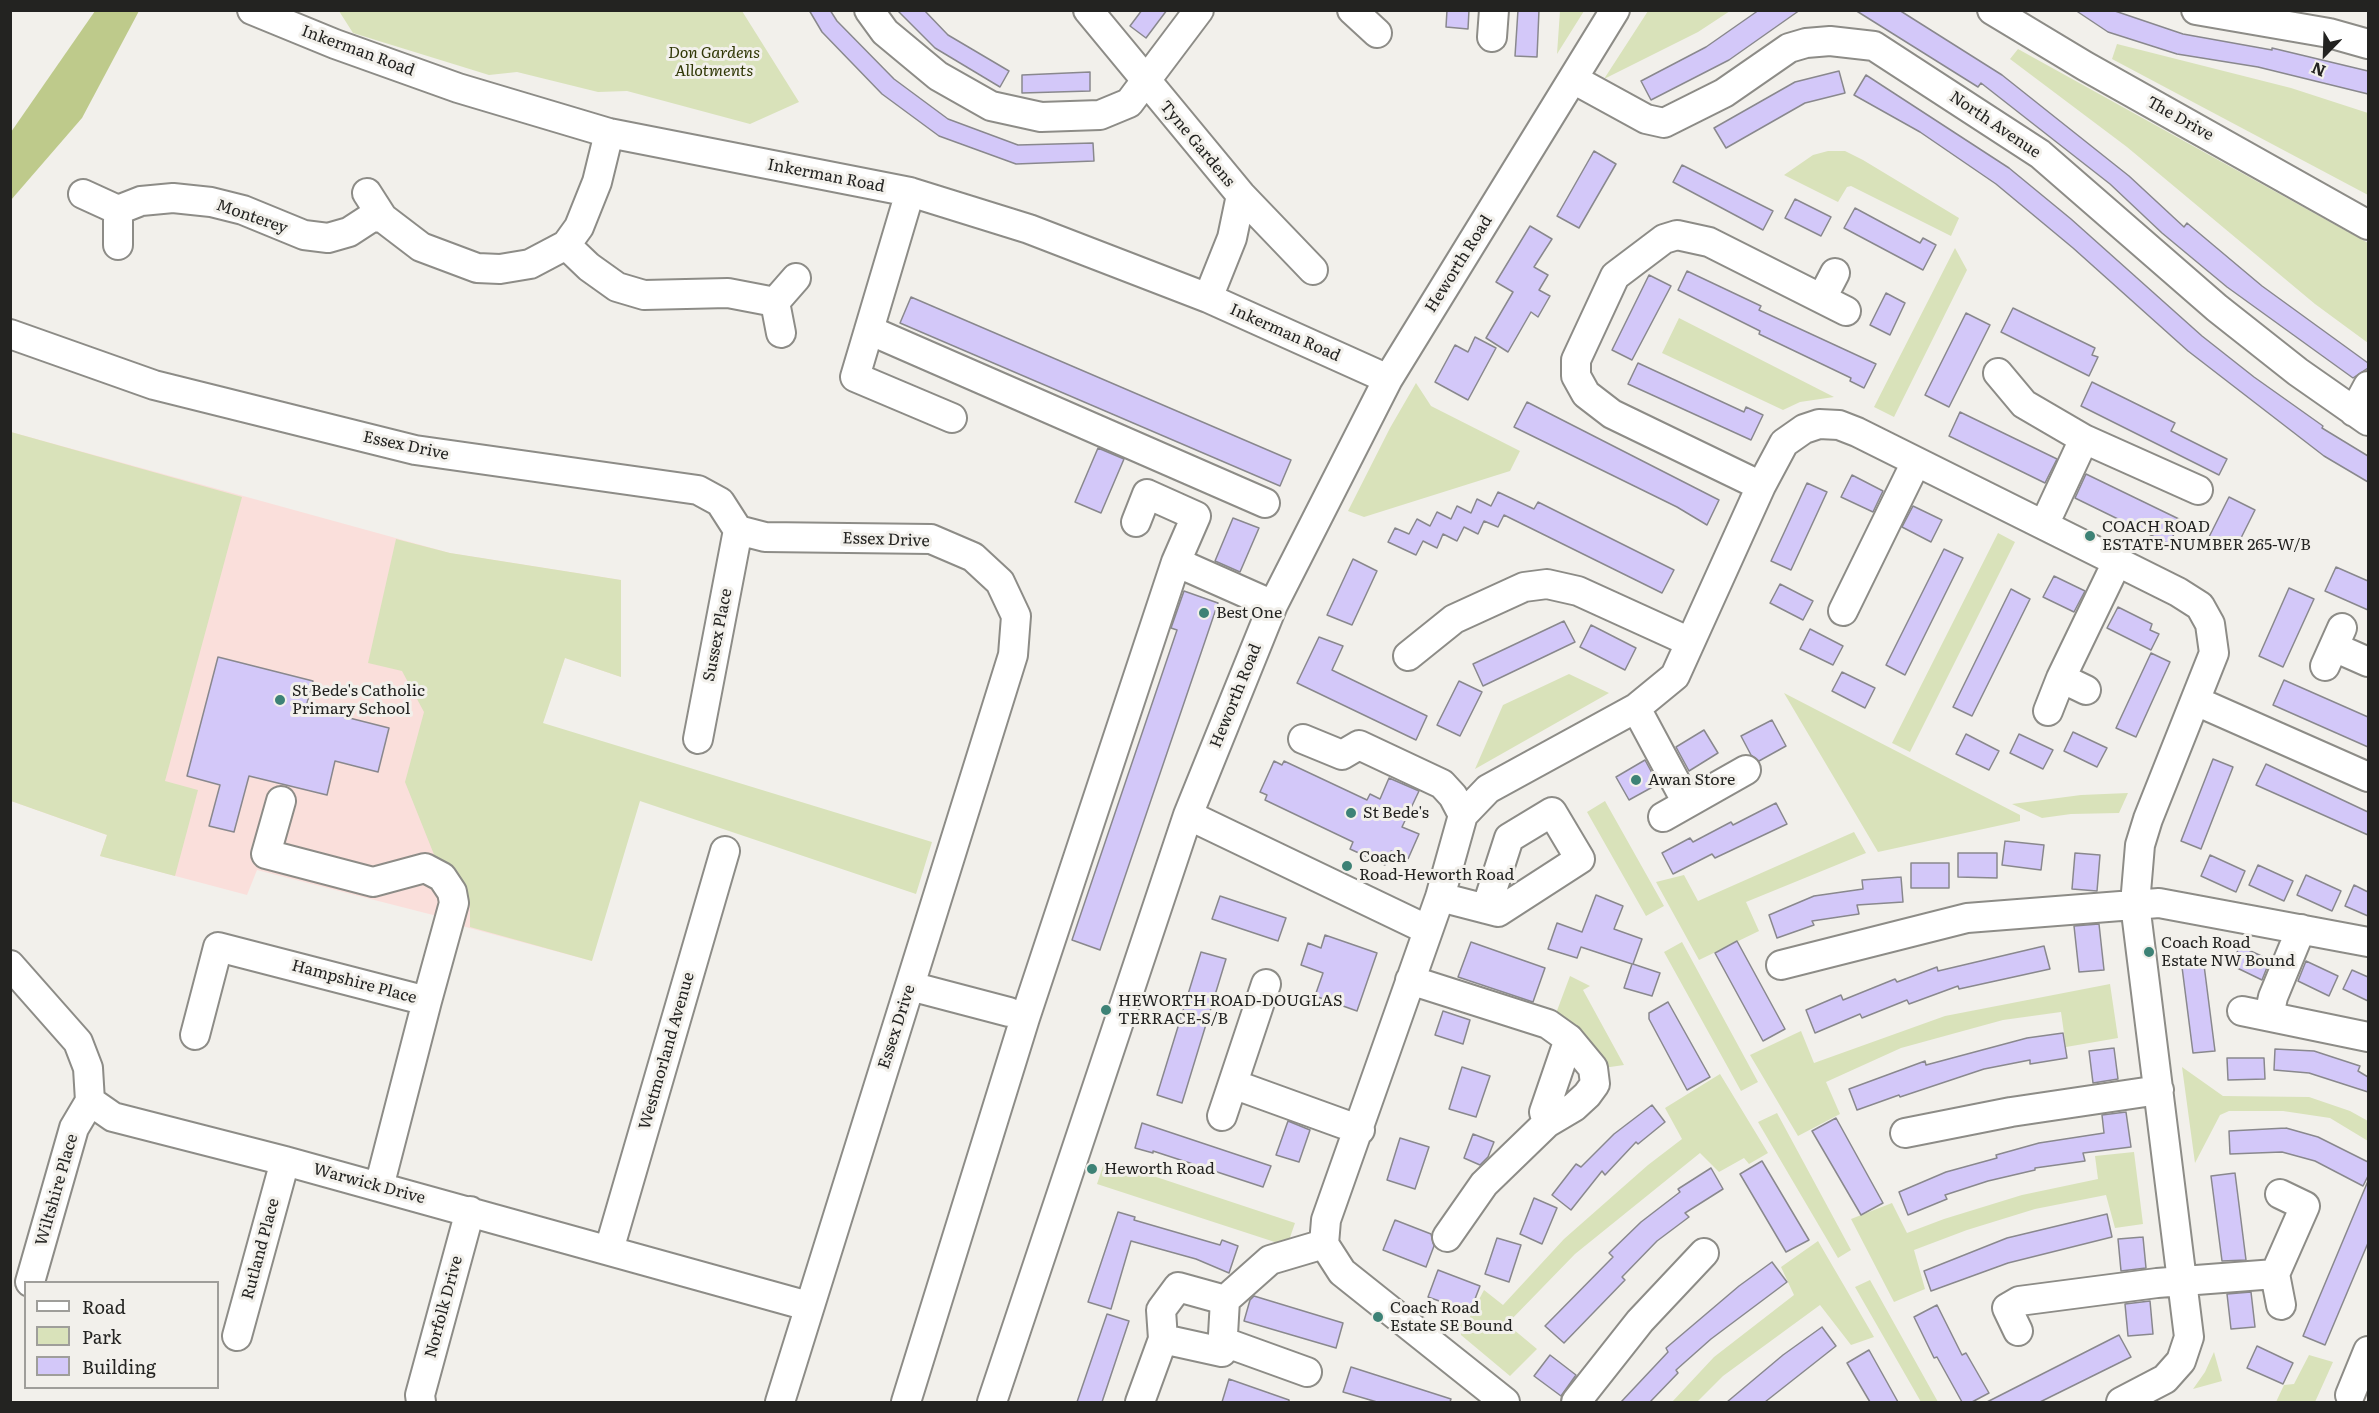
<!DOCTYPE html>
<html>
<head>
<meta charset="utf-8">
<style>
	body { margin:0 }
	#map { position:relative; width:2379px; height:1413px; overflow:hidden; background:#f2f0eb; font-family:Literata,serif }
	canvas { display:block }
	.frame { position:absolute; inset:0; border:12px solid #232321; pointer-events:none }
	.legend { position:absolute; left:24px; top:1281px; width:195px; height:108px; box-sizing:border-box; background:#f2f0eb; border:2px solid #9f9e9a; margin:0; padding:8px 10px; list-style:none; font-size:18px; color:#232321 }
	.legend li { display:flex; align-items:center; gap:12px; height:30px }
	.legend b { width:30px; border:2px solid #9f9e9a }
	.north { position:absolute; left:2295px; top:24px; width:60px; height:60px; -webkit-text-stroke:4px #f2f0eb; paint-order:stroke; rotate:203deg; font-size:16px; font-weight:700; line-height:24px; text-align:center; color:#232321 }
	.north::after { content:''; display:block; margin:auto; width:21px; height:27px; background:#232321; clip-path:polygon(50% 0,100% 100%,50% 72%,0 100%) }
</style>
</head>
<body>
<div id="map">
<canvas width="2379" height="1413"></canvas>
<div class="frame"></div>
<ul class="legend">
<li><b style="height:8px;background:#fff"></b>Road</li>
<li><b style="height:16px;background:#d9e2ba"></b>Park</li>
<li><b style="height:16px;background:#d3c8f9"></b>Building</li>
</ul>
<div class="north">N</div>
</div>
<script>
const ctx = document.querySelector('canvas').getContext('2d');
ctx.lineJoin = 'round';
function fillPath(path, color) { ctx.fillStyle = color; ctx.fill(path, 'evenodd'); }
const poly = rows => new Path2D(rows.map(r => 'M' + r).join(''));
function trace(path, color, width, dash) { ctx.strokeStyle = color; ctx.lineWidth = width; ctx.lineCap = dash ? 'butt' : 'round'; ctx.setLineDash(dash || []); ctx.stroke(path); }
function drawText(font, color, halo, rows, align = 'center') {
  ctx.font = font + ' Literata,serif'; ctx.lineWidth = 6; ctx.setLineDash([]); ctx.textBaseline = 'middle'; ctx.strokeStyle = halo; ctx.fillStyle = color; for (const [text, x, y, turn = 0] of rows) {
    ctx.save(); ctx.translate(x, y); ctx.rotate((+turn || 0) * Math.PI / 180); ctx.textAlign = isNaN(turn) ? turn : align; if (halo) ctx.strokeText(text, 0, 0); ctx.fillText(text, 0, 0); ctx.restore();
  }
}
const education = poly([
	[11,432,450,553,621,580,621,677,565,658,529,762,592,961,462,926,437,916,257,870,247,895,100,856,107,835,11,801]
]);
const green = poly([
	[339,11,742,11,799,102,750,124,627,91,598,92,517,72,489,75,353,33],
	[1560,11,1584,11,1557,54],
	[1648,11,1730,11,1698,32,1604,79],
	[2117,44,2291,88,2368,113,2368,195,2112,59],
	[2018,49,2368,243,2368,343,2315,304,2127,147,2010,59],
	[1828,151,1845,151,1863,160,1959,218,1951,236,1851,186,1847,187,1838,202,1784,175,1813,155],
	[1955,248,1967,270,1894,417,1874,407],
	[1679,318,1834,397,1800,402,1783,410,1662,353],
	[1416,383,1431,406,1520,451,1510,471,1364,517,1348,511,1390,428],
	[11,432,242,497,165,781,198,790,175,876,100,856,107,835,11,801],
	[1998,533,2015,542,1910,752,1892,743],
	[396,539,450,553,621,580,621,677,565,658,543,723,932,842,916,894,640,801,592,961,470,927,470,905,463,884,447,862,435,857,405,782,424,712,402,671,368,663],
	[1569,674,1609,693,1475,769,1503,705],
	[1784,693,2020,815,2020,821,1878,852],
	[2128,793,2119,813,2071,814,2042,818,2012,804,2081,795],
	[1605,801,1664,906,1646,916,1587,812],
	[1854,832,1866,853,1746,902,1759,931,1699,960,1656,882,1684,875,1698,901],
	[1682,942,1758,1082,1741,1091,1664,952],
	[1570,976,1590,986,1583,990,1624,1065,1603,1068,1555,1016],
	[2110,984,2118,1038,2066,1047,2061,1012,2003,1020,1901,1048,1826,1082,1840,1114,1798,1136,1750,1055,1801,1031,1814,1063,1945,1016],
	[2182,1067,2223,1096,2309,1097,2350,1111,2368,1121,2368,1141,2330,1118,2283,1111,2229,1111,2220,1115,2195,1163],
	[1720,1074,1768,1153,1749,1164,1744,1158,1719,1172,1700,1153,1575,1254,1507,1324,1537,1349,1510,1376,1461,1335,1459,1321,1466,1324,1484,1290,1503,1305,1564,1239,1648,1165,1682,1139,1665,1108],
	[1777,1113,1851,1250,1838,1258,1758,1122],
	[2134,1152,2143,1224,2115,1228,2106,1195,2035,1209,1967,1230,1914,1250,1925,1289,1894,1302,1851,1219,1892,1203,1907,1233,1944,1219,2022,1195,2098,1179,2095,1156],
	[1105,1160,1295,1223,1287,1246,1097,1184],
	[1818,1241,1874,1337,1851,1345,1820,1305,1723,1376,1697,1402,1672,1402,1714,1357,1794,1295,1781,1267],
	[1870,1280,1938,1402,1921,1402,1855,1287],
	[2214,1352,2222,1381,2193,1389,2205,1372],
	[2309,1355,2333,1362,2315,1402,2276,1402,2284,1385,2294,1384]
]);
const forest = poly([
	[95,11,139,11,82,118,11,200,11,132]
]);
const building = poly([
	[809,10,830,10,837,21,894,79,948,119,1018,145,1093,143,1094,161,1016,164,939,136,882,94,822,32,809,10],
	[897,10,924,10,948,35,1009,71,1000,87,935,48,897,10],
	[1142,10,1167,10,1146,38,1130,26,1142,10],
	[1447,10,1469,10,1468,29,1446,27,1447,10],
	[1518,10,1539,10,1537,57,1515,56,1518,10],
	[1759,10,1800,10,1729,60,1651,100,1641,81,1706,47,1759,10],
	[1855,10,1899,10,2002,75,2129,176,2184,227,2187,223,2262,286,2368,363,2368,368,2353,378,2227,287,2162,233,2110,184,1981,83,1978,87,1855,10],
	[2075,10,2112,10,2183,34,2272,50,2272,48,2368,71,2368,94,2258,67,2177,54,2108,32,2075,10],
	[1839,71,1845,93,1805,103,1726,148,1714,128,1795,82,1839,71],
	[1090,72,1090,91,1022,93,1022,75,1090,72],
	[1866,75,2009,168,2071,219,2202,336,2254,377,2323,426,2322,428,2368,456,2368,482,2324,456,2188,351,2073,248,1996,184,1920,132,1854,95,1866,75],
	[1594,151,1616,164,1579,228,1557,216,1594,151],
	[1682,165,1773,211,1763,230,1673,182,1682,165],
	[1795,199,1831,217,1821,236,1785,218,1795,199],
	[1855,208,1920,243,1923,238,1936,245,1923,270,1844,228,1855,208],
	[1530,226,1552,239,1534,267,1548,275,1539,290,1550,296,1538,317,1531,312,1508,352,1486,338,1513,292,1496,282,1530,226],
	[1687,271,1761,306,1759,310,1876,364,1864,388,1850,381,1851,378,1759,334,1760,331,1678,290,1687,271],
	[1649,275,1671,286,1632,360,1612,350,1649,275],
	[1886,293,1905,303,1890,335,1870,325,1886,293],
	[911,297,1291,460,1280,486,900,323,911,297],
	[2013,308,2095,348,2092,355,2098,357,2089,376,2001,332,2013,308],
	[1966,313,1990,325,1949,407,1925,395,1966,313],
	[1475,337,1496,348,1468,400,1435,382,1455,345,1468,352,1475,337],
	[1638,363,1744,412,1746,407,1763,415,1751,440,1628,384,1638,363],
	[2092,382,2175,423,2171,431,2227,459,2219,475,2081,406,2092,382],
	[1527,402,1719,500,1707,525,1677,507,1514,427,1527,402],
	[1960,412,2057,459,2045,483,1949,436,1960,412],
	[1098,448,1124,459,1101,513,1075,502,1098,448],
	[2086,474,2181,520,2169,544,2075,498,2086,474],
	[1852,475,1883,491,1873,512,1841,497,1852,475],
	[1807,483,1827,492,1791,570,1771,561,1807,483],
	[1498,492,1534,509,1538,502,1674,570,1662,593,1504,515,1498,527,1484,521,1478,534,1464,527,1457,541,1443,534,1437,548,1423,541,1416,555,1388,542,1395,528,1409,534,1417,519,1430,526,1437,512,1451,519,1457,506,1471,513,1477,499,1491,506,1498,492],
	[2229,497,2255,510,2235,550,2209,537,2229,497],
	[1913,506,1942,520,1931,542,1902,527,1913,506],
	[1233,518,1259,528,1240,572,1215,561,1233,518],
	[1944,549,1963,558,1905,675,1886,665,1944,549],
	[1353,559,1377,571,1352,625,1327,615,1353,559],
	[2336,567,2368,581,2368,610,2325,591,2336,567],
	[2054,576,2085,591,2074,612,2043,597,2054,576],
	[1780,584,1813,601,1803,620,1770,603,1780,584],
	[2289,588,2314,599,2283,667,2259,656,2289,588],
	[2011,589,2030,599,1972,716,1953,707,2011,589],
	[1184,591,1218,603,1100,950,1072,940,1177,630,1171,628,1184,591],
	[2118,607,2152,624,2150,630,2159,634,2151,650,2107,628,2118,607],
	[1564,621,1575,642,1483,686,1473,664,1564,621],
	[1591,625,1636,648,1625,670,1580,647,1591,625],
	[1810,629,1843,646,1833,665,1800,649,1810,629],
	[1319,637,1343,646,1332,670,1427,716,1416,740,1297,683,1319,637],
	[2151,653,2170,662,2136,737,2116,728,2151,653],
	[218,657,313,681,306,707,389,728,378,772,335,761,327,795,249,776,234,832,209,826,220,785,187,776,218,657],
	[1842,672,1875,688,1865,708,1832,691,1842,672],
	[2284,680,2368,717,2368,747,2273,705,2284,680],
	[1459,681,1482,692,1460,736,1437,725,1459,681],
	[1772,720,1786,746,1759,761,1751,755,1741,736,1772,720],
	[1704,730,1718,753,1689,771,1676,747,1704,730],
	[2073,732,2107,748,2097,767,2064,751,2073,732],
	[1966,734,1999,751,1989,770,1956,754,1966,734],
	[2019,734,2053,750,2043,769,2010,753,2019,734],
	[2213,759,2233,767,2201,849,2181,841,2213,759],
	[1645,760,1658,784,1629,800,1616,777,1645,760],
	[1274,761,1282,765,1284,761,1367,800,1370,794,1380,799,1389,778,1419,791,1402,827,1419,834,1408,859,1391,851,1385,865,1350,849,1353,842,1265,800,1267,795,1260,792,1274,761],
	[2266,764,2368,812,2368,835,2256,785,2266,764],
	[1776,803,1787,824,1715,858,1712,854,1673,874,1662,853,1690,838,1693,842,1731,822,1733,825,1776,803],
	[2005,841,2044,845,2041,870,2002,865,2005,841],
	[1958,853,1997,853,1997,878,1958,877,1958,853],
	[2075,853,2100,855,2097,891,2072,889,2075,853],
	[2210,855,2245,871,2236,892,2201,876,2210,855],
	[1911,863,1949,863,1949,888,1911,888,1911,863],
	[2258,865,2293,881,2284,901,2249,885,2258,865],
	[2306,875,2341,891,2332,911,2297,895,2306,875],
	[1901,877,1903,902,1857,905,1859,914,1812,921,1814,925,1777,938,1769,915,1814,896,1863,889,1862,880,1901,877],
	[2354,885,2368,892,2368,916,2345,906,2354,885],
	[1596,895,1623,906,1614,929,1642,939,1633,964,1660,973,1652,996,1624,988,1632,964,1581,947,1577,958,1548,949,1557,923,1582,932,1596,895],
	[1220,896,1286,918,1278,941,1212,919,1220,896],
	[2099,924,2104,970,2079,972,2074,926,2099,924],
	[1325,935,1377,953,1357,1011,1315,996,1323,973,1301,965,1308,943,1321,948,1325,935],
	[1737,941,1785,1029,1763,1041,1715,953,1737,941],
	[1471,942,1545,968,1533,1002,1458,977,1471,942],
	[2044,946,2050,969,1959,989,1958,986,1909,1004,1907,1000,1862,1018,1860,1014,1815,1033,1806,1010,1841,995,1843,1000,1895,979,1897,982,1937,967,1938,971,2044,946],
	[2240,946,2270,960,2262,980,2231,965,2240,946],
	[1201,952,1226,959,1182,1103,1157,1095,1201,952],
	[2306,961,2338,976,2329,996,2298,981,2306,961],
	[2204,965,2215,1051,2193,1053,2182,967,2204,965],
	[2352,970,2368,977,2368,1001,2343,989,2352,970],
	[1668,1002,1710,1077,1687,1090,1649,1019,1649,1013,1668,1002],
	[1443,1011,1470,1020,1463,1044,1435,1035,1443,1011],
	[2063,1033,2067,1058,2030,1064,2030,1060,1984,1069,1900,1097,1899,1095,1857,1110,1849,1089,1925,1061,1926,1065,2027,1038,2063,1033],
	[2114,1048,2118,1079,2093,1083,2089,1051,2114,1048],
	[2275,1049,2314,1051,2360,1066,2358,1071,2368,1077,2368,1092,2309,1073,2274,1070,2275,1049],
	[2227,1058,2264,1058,2265,1079,2228,1080,2227,1058],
	[1462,1067,1490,1076,1476,1117,1449,1109,1462,1067],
	[1652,1105,1665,1122,1638,1144,1636,1142,1605,1175,1602,1171,1571,1210,1552,1195,1576,1164,1581,1167,1614,1134,1652,1105],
	[2126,1112,2131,1147,2083,1153,2085,1161,2035,1168,2035,1170,1988,1181,1945,1195,1947,1199,1908,1215,1899,1192,1946,1172,1997,1158,1996,1155,2039,1143,2104,1133,2102,1115,2126,1112],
	[1836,1118,1883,1203,1861,1215,1812,1131,1836,1118],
	[1288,1121,1310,1130,1299,1162,1276,1155,1288,1121],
	[1142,1123,1271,1166,1263,1187,1153,1151,1153,1153,1135,1148,1142,1123],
	[2286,1128,2318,1137,2368,1162,2368,1176,2363,1186,2315,1161,2282,1152,2230,1154,2229,1131,2286,1128],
	[1473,1134,1494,1142,1488,1157,1480,1165,1464,1158,1473,1134],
	[1400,1138,1429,1147,1415,1189,1387,1180,1400,1138],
	[1762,1161,1809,1240,1786,1252,1740,1174,1762,1161],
	[1711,1168,1723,1189,1685,1213,1689,1217,1657,1241,1622,1277,1625,1280,1564,1343,1545,1326,1613,1257,1609,1253,1641,1222,1680,1192,1678,1189,1711,1168],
	[2235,1173,2246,1260,2222,1261,2211,1176,2235,1173],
	[2368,1181,2368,1243,2325,1345,2303,1336,2368,1181],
	[1534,1198,1557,1208,1542,1244,1520,1234,1534,1198],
	[1118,1212,1135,1217,1134,1220,1220,1245,1222,1240,1238,1246,1229,1273,1196,1259,1131,1241,1111,1309,1088,1302,1118,1212],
	[2107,1214,2112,1237,2008,1263,1931,1291,1924,1271,2007,1238,2107,1214],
	[1395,1220,1431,1234,1434,1246,1426,1267,1383,1250,1395,1220],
	[2143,1237,2146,1268,2121,1271,2118,1239,2143,1237],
	[1497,1238,1521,1245,1509,1282,1485,1274,1497,1238],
	[1772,1262,1787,1282,1711,1339,1676,1370,1678,1373,1650,1402,1621,1402,1668,1352,1666,1348,1739,1286,1772,1262],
	[1438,1270,1480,1286,1470,1312,1428,1297,1438,1270],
	[2251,1292,2255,1327,2231,1329,2227,1294,2251,1292],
	[1254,1296,1343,1323,1336,1348,1244,1321,1250,1300,1254,1296],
	[2150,1301,2153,1334,2128,1336,2125,1304,2150,1301],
	[1937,1305,1962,1355,1966,1353,1989,1393,1972,1402,1962,1402,1937,1357,1934,1358,1914,1317,1937,1305],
	[1107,1314,1129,1321,1102,1402,1077,1402,1107,1314],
	[1822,1327,1836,1346,1765,1402,1727,1402,1783,1355,1822,1327],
	[2119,1335,2131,1357,2040,1402,1987,1402,2119,1335],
	[2257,1346,2293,1363,2283,1384,2247,1368,2257,1346],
	[1869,1350,1888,1384,1898,1402,1870,1402,1847,1363,1869,1350],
	[1550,1355,1576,1375,1561,1396,1534,1376,1550,1355],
	[1351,1367,1451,1399,1450,1402,1377,1402,1343,1392,1351,1367],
	[1229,1379,1289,1400,1289,1402,1222,1402,1229,1379]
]);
const minor = poly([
	[252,10,335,44,458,88,609,133,910,192,1029,229,1208,298,1388,379],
	[869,10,885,32,938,76,991,106,1041,117,1100,115,1129,103,1199,10],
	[1088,10,1241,195,1313,270],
	[1352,10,1377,33],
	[1992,10,2085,66,2368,225],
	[2196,10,2329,33,2368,44],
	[1492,37,1494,10],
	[1573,79,1646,119,1664,123,1724,93,1789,48,1806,43,1830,41,1874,46,2040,154,2217,308,2298,372,2368,421],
	[910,192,855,377,952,418],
	[367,193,383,218],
	[83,194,118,210,118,245],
	[118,210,141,201,173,198,211,202,243,210,304,235,328,238,349,232,372,217,383,218,421,247,477,268,500,269,530,264,566,245,579,227,597,182,609,133],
	[566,245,589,267,617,287,644,295,728,293,775,302],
	[1208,298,1232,238,1241,195],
	[1822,298,1835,273],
	[869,330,1265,503],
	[781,333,775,302,796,278],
	[10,334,154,385,415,450,698,490,720,502,738,530,765,537,931,539,973,557,1000,582,1016,616,1013,655,780,1402],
	[1998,373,2024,404,2084,439,2198,490],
	[2354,412,2368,386],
	[1761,486,1612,414,1586,394,1576,376,1576,360,1615,276,1664,239,1677,235,1709,242,1846,311],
	[1136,522,1147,494,1196,516,1176,562,1273,605],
	[2044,525,2084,439],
	[1843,611,1916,462],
	[2334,647,2368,662],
	[1408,656,1454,619,1524,587,1547,584,1578,591,1690,642],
	[2325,666,2342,628],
	[2061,678,2086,690],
	[2196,701,2368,777],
	[1636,708,1687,803],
	[2048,711,2061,678,2117,562],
	[698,739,738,530],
	[1303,739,1342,755,1359,745,1442,784,1453,796,1463,815],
	[281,801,266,854,373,882,425,868,442,877,452,892,454,903,427,1001],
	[1188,815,1428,930],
	[1663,817,1746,770],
	[1440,897,1498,912,1580,859,1552,812,1509,838,1486,909],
	[10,965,78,1042,88,1068,90,1101,113,1117,285,1161,808,1306],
	[1781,965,1967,918,2159,903,2368,942],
	[1410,980,1548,1024,1569,1039,1593,1068,1595,1084,1587,1095,1574,1107,1547,1123,1484,1184,1447,1237],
	[910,986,1009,1012],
	[2242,1011,2368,1037],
	[2269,1016,2273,997,2301,929],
	[195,1035,218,947,427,1001,379,1187],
	[1233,1084,1360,1130],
	[1222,1116,1266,984],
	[1547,1123,1544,1112,1569,1039],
	[1905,1133,2011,1112,2159,1090],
	[609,1250,725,851],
	[2275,1274,2281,1305],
	[30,1282,74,1128,90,1101],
	[1225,1300,1222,1352,1163,1339,1161,1310,1178,1287,1225,1300,1270,1260,1324,1244],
	[2018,1331,2007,1308,2019,1301,2157,1283,2275,1274,2305,1206,2280,1194],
	[237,1336,285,1161],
	[1224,1342,1307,1372],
	[2350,1395,2368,1351],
	[421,1402,420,1395,470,1211],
	[906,1402,1025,1018,1176,562],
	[992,1402,1188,815,1273,605,1388,379,1615,10],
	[1140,1402,1163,1339],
	[1505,1402,1342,1272,1324,1244,1326,1220,1440,897,1463,815,1488,789,1636,708,1675,676,1761,486,1784,443,1804,429,1819,424,1839,425,1857,432,2178,592,2200,606,2210,624,2214,653,2148,819,2140,845,2135,904,2189,1337,2181,1361,2165,1379,2121,1402],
	[1576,1402,1640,1321,1704,1253]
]);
const markers = [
	[2090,536,6,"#3d8276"],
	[1204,613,6,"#3d8276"],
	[280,700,6,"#3d8276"],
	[1636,780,6,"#3d8276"],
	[1351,813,6,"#3d8276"],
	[1347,866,6,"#3d8276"],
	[2149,952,6,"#3d8276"],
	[1106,1010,6,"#3d8276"],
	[1092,1169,6,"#3d8276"],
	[1378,1317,6,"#3d8276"]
];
const streetNames = [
	["Inkerman Road",358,51,20],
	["The Drive",2180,119,29],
	["North Avenue",1995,125,34],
	["Tyne Gardens",1197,144,50],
	["Inkerman Road",826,176,11],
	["Monterey",252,217,19],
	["Heworth Road",1459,264,-58],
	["Inkerman Road",1285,333,24],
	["Essex Drive",406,446,12],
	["Essex Drive",886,540,2],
	["Sussex Place",718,635,-79],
	["Heworth Road",1236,696,-68],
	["Hampshire Place",354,982,15],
	["Essex Drive",897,1027,-72],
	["Westmorland Avenue",667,1051,-74],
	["Warwick Drive",369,1184,15],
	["Wiltshire Place",57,1190,-74],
	["Rutland Place",261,1249,-75],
	["Norfolk Drive",444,1307,-75]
];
const parkNames = [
	["Don Gardens",714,53],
	["Allotments",714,71]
];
const poiNames = [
	["COACH ROAD",2102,527],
	["ESTATE-NUMBER 265-W/B",2102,545],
	["Best One",1216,613],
	["St Bede's Catholic",292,691],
	["Primary School",292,709],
	["Awan Store",1648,780],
	["St Bede's",1363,813],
	["Coach",1359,857],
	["Road-Heworth Road",1359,875],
	["Coach Road",2161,943],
	["Estate NW Bound",2161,961],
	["HEWORTH ROAD-DOUGLAS",1118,1001],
	["TERRACE-S/B",1118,1019],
	["Heworth Road",1104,1169],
	["Coach Road",1390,1308],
	["Estate SE Bound",1390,1326]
];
fillPath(education, '#fadfdb');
fillPath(green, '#d9e2ba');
fillPath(forest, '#beca8b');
fillPath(building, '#d3c8f9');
trace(building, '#89888d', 1.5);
trace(minor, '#8d8c87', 32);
trace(minor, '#fff', 28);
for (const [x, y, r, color] of markers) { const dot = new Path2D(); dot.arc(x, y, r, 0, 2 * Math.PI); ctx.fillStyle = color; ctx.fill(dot); trace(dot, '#f2f0eb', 2); }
drawText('16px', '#232321', '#f2f0eb', streetNames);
drawText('italic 16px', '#303706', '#f2f0eb', parkNames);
drawText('16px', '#232321', '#f2f0eb', poiNames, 'left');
</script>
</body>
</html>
